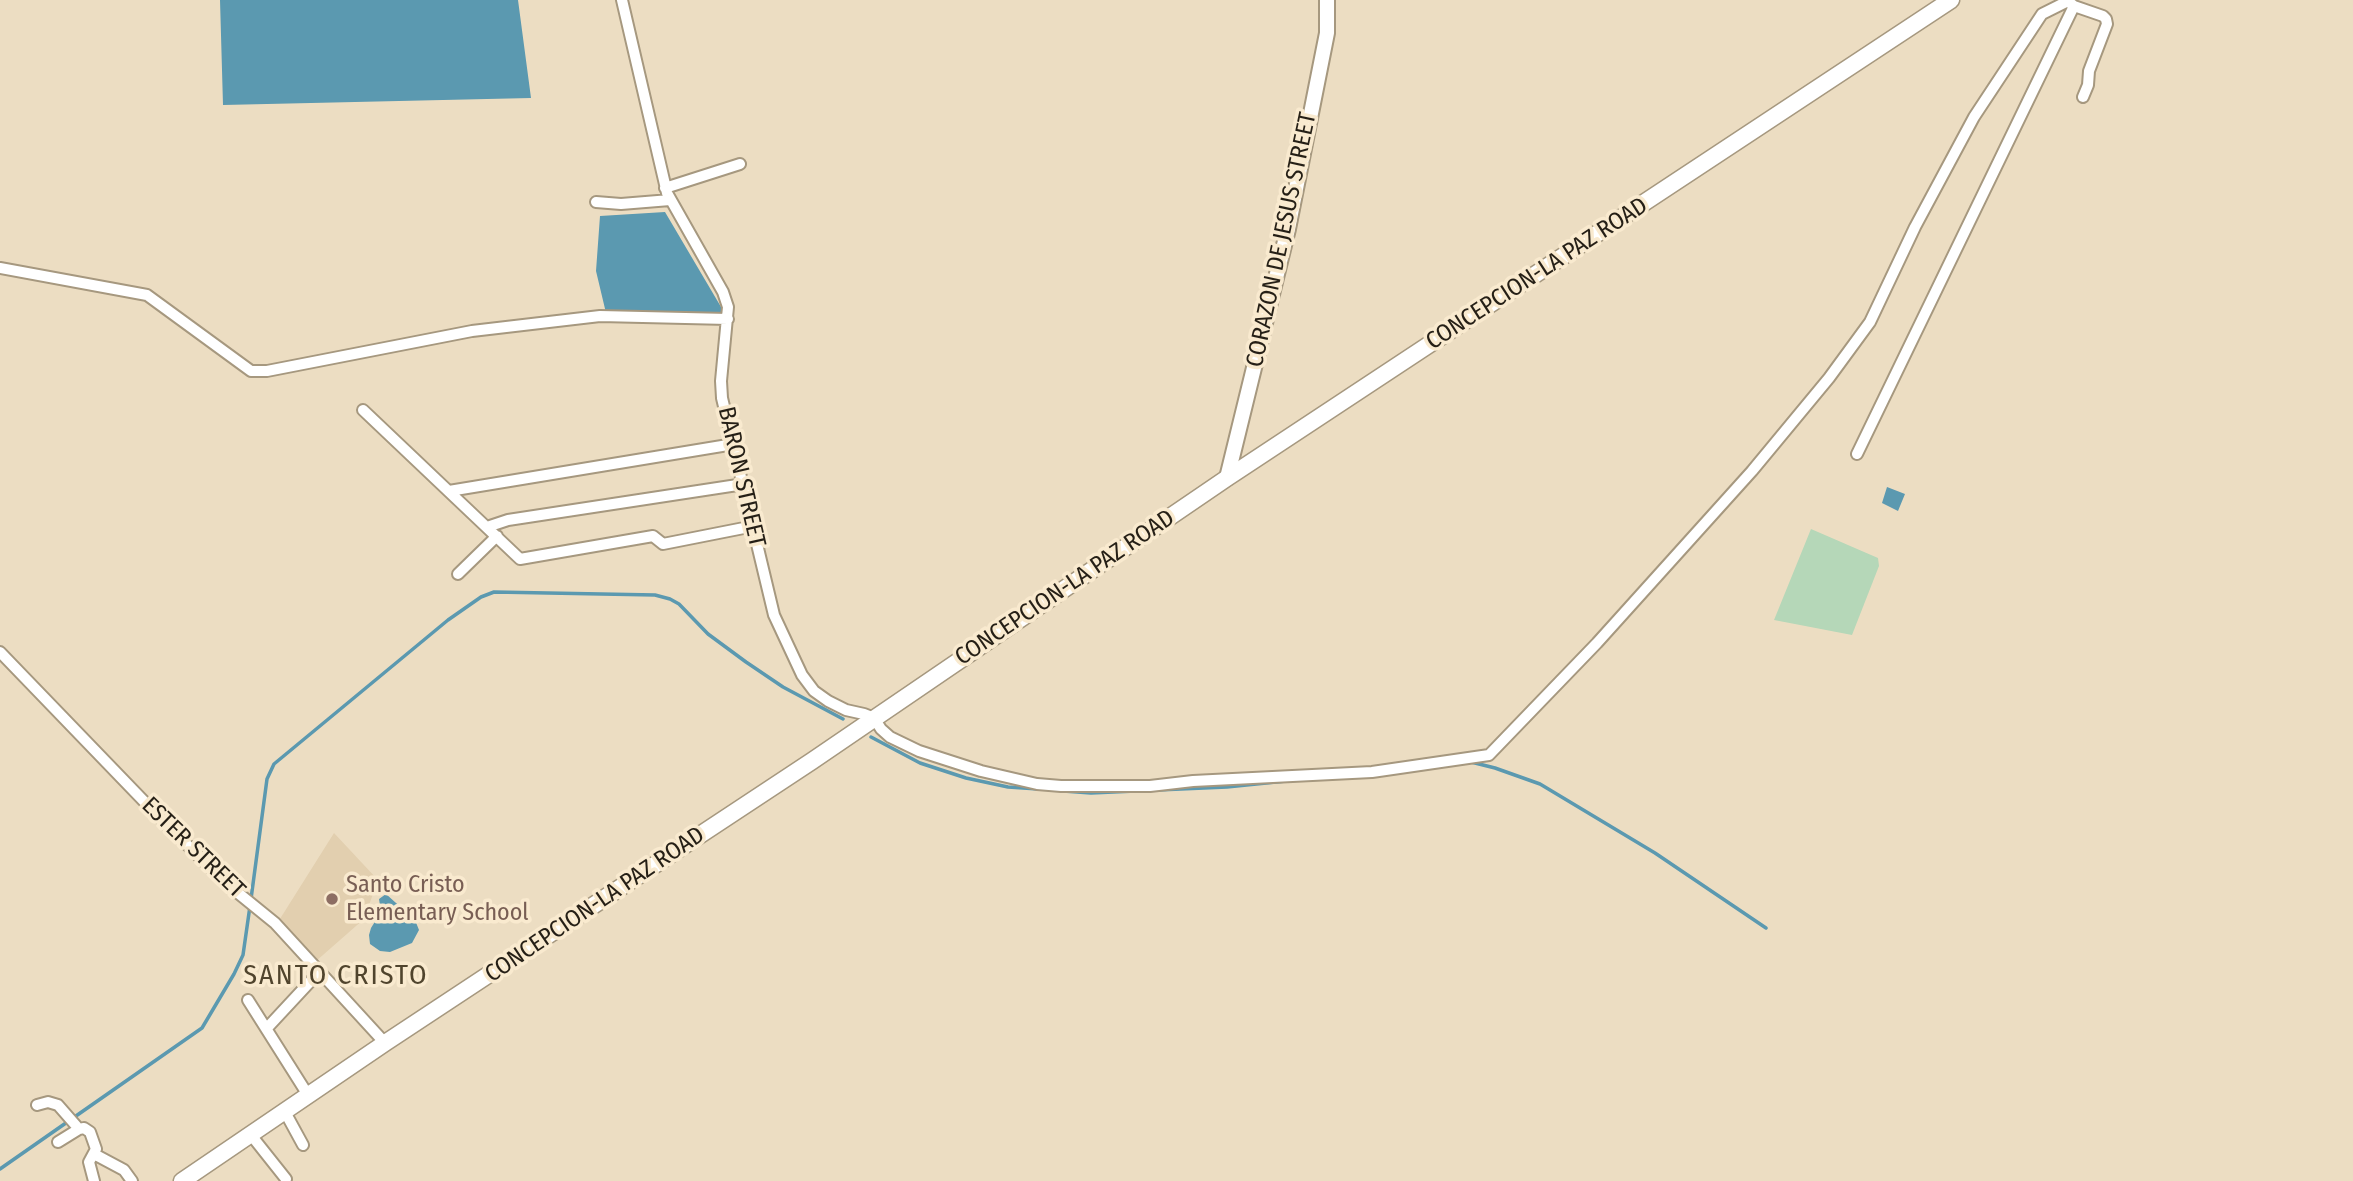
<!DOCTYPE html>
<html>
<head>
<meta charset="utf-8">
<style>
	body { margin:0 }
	canvas { display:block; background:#ecddc2 }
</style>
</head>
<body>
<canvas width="2353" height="1181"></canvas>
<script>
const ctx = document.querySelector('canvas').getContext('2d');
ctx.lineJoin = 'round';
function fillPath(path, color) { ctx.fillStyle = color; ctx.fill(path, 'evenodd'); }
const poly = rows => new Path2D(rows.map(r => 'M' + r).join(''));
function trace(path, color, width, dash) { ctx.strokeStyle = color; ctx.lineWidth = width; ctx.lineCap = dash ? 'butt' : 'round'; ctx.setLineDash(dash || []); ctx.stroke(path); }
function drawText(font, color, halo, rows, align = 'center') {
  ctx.font = font + ' "Fira Sans Condensed",sans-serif'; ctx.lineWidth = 7; ctx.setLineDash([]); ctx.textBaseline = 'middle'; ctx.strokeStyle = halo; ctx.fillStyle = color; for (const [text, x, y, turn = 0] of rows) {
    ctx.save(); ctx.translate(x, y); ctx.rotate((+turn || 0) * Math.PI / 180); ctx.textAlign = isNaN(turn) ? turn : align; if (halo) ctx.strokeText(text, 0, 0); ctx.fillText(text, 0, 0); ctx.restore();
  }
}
const built = poly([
	[334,833,378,880,364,919,315,962,278,922]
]);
const green = poly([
	[1811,529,1878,558,1879,566,1852,635,1774,620]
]);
const water = poly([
	[220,0,518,0,531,98,223,105],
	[665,212,724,312,606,313,596,271,600,216],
	[1887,487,1905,494,1898,511,1882,503],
	[386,894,415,920,419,930,412,943,390,952,380,951,370,944,369,935,371,928,381,912,379,899]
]);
const stream = poly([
	[871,737,920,763,966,778,1008,787,1038,789],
	[1471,762,1495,768,1540,784,1655,853,1766,928],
	[1158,790,1227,787,1286,781],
	[1063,791,1091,793,1136,791],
	[251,899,267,779,274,764,448,620,481,597,494,592,655,595,670,599,679,604,708,634,746,662,783,687,843,719],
	[0,1169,202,1028,234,974,243,955,250,906]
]);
const minor = poly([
	[622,0,667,193,723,292,728,307,721,381,722,398,774,615,802,675,814,691,828,701,846,710,864,714,874,718,881,729,890,737,919,751,981,771,1037,784,1061,786,1150,786,1193,781,1372,772,1489,755,1597,643,1752,471,1829,378,1870,322,1915,227,1974,117,2042,14,2068,1],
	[2069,2,2074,6,2103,16,2106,19,2107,24,2089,71,2088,85,2083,97],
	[665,188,740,164],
	[596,202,621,204,670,200],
	[0,268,147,295,251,371,267,371,472,331,600,316,728,319],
	[363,410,520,559,653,536,663,544,754,526],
	[1857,454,2074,6],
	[449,491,734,444],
	[487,527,508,520,744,484],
	[458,574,497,536],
	[0,652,163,821,227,884,275,923,385,1043],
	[248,1000,308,1095],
	[267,1028,320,971],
	[37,1105,48,1102,58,1105,79,1129],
	[285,1112,303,1145],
	[251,1135,286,1179],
	[58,1142,79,1129,84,1128,90,1132,96,1149,89,1162,94,1181],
	[94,1154,124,1170,132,1181]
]);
const tertiary = poly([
	[1227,478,1288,229,1327,33,1327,0]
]);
const secondary = poly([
	[182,1181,385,1043,812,761,1227,478,1951,0]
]);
const markers = [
	[332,899,7,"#8d6e63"]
];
const streetNames = [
	["CORAZON DE JESUS STREET",1282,240,-78],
	["CONCEPCION-LA PAZ ROAD",1537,274,-33],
	["BARON STREET",741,477,77],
	["CONCEPCION-LA PAZ ROAD",1065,588,-34],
	["ESTER STREET",193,848,44],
	["CONCEPCION-LA PAZ ROAD",595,905,-34]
];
const educationNames = [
	["Santo Cristo",346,885],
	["Elementary School",346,913]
];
const quarterNames = [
	["SANTO CRISTO",336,976]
];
fillPath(built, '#e2cfaf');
fillPath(green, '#b5d7b8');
fillPath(water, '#5b99b0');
trace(stream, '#5b99b0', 3.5);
trace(minor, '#a6987f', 14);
trace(tertiary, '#a6987f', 18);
trace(secondary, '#a6987f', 19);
trace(minor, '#fff', 10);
trace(tertiary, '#fff', 14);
trace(secondary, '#fff', 16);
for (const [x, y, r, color] of markers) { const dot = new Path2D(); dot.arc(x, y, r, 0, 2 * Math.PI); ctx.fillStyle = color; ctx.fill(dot); trace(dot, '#f9eacf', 2.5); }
drawText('24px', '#251f16', '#f9eacf', streetNames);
drawText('24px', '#785e54', '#f9eacf', educationNames, 'left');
ctx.letterSpacing = '2px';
drawText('28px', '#50442d', '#f9eacf', quarterNames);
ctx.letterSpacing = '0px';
</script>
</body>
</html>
